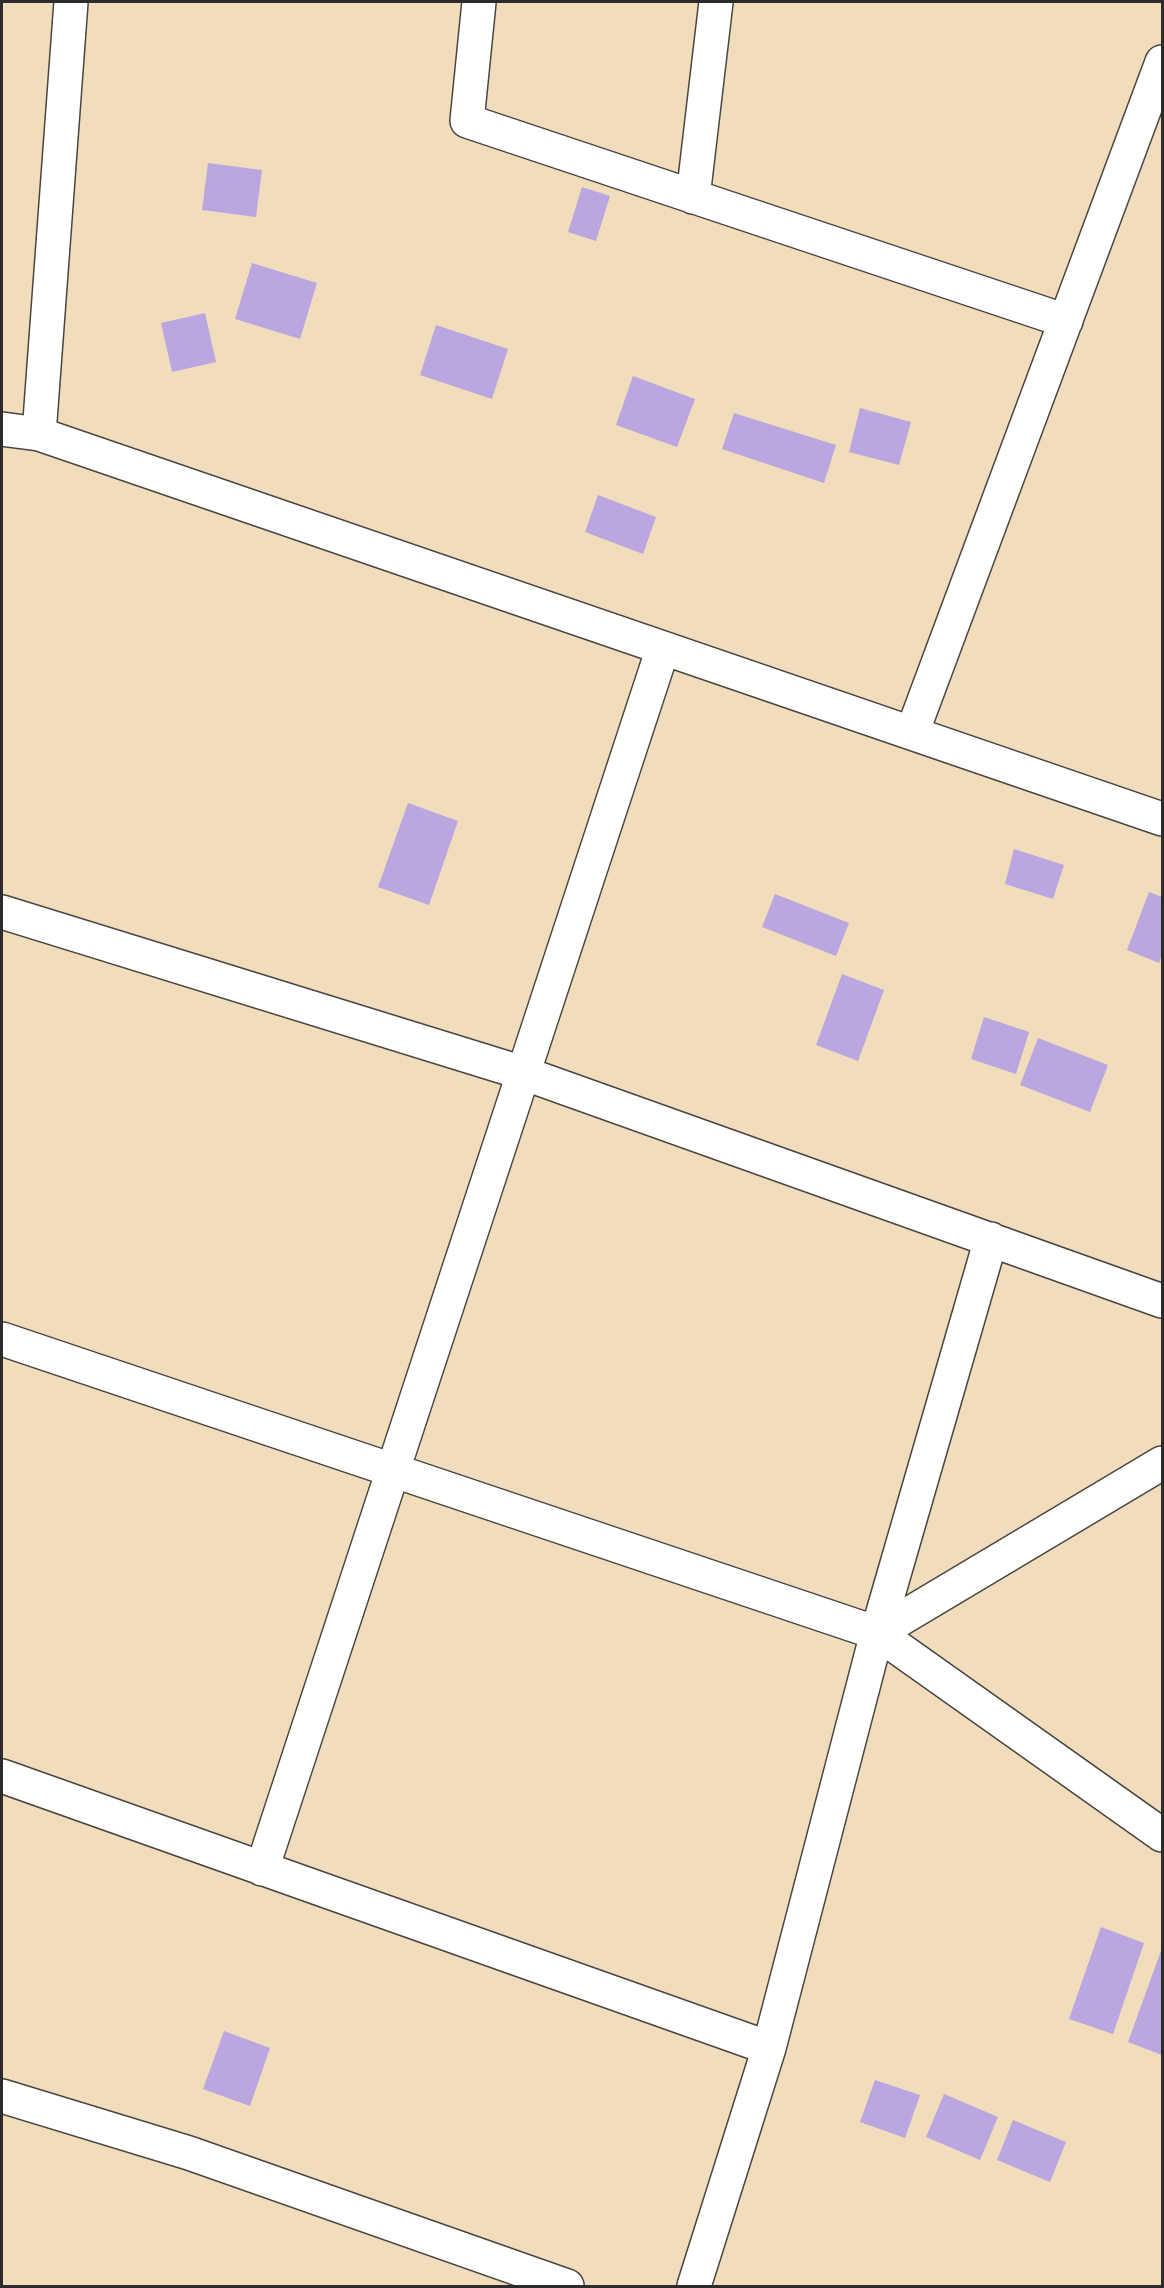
<!DOCTYPE html>
<html>
<head>
<meta charset="utf-8">
<style>
	body { margin:0 }
	#map { position:relative; width:1164px; height:2288px; overflow:hidden; background:#f1dcbc; font-family:Alegreya,serif }
	canvas { display:block }
	.frame { position:absolute; inset:0; border:3px solid #2b2b2b; pointer-events:none }
</style>
</head>
<body>
<div id="map">
<canvas width="1164" height="2288"></canvas>
<div class="frame"></div>
</div>
<script>
const ctx = document.querySelector('canvas').getContext('2d');
ctx.lineJoin = 'round';
function fillPath(path, color) { ctx.fillStyle = color; ctx.fill(path, 'evenodd'); }
const poly = rows => new Path2D(rows.map(r => 'M' + r).join(''));
function trace(path, color, width, dash) { ctx.strokeStyle = color; ctx.lineWidth = width; ctx.lineCap = dash ? 'butt' : 'round'; ctx.setLineDash(dash || []); ctx.stroke(path); }
const building = poly([
	[208,163,262,170,256,217,202,210],
	[582,187,610,196,596,241,568,232],
	[252,263,317,283,300,339,235,319],
	[205,313,216,362,172,372,161,323],
	[436,325,508,349,492,399,420,375],
	[633,376,695,399,677,447,616,425],
	[860,408,911,422,899,465,849,452],
	[734,413,836,445,824,483,722,449],
	[598,495,656,517,643,554,585,532],
	[408,803,458,821,429,905,378,887],
	[1014,849,1064,865,1053,899,1005,884],
	[1149,892,1162,897,1162,954,1159,963,1127,950],
	[775,894,849,923,836,956,762,927],
	[842,974,884,990,858,1061,816,1045],
	[984,1017,1029,1032,1016,1074,971,1059],
	[1038,1038,1108,1065,1090,1112,1020,1085],
	[1101,1927,1144,1943,1113,2034,1069,2019],
	[1162,1948,1162,2055,1128,2042],
	[224,2031,270,2048,250,2106,203,2089],
	[875,2080,920,2095,905,2138,860,2122],
	[944,2094,998,2117,980,2160,926,2137],
	[1013,2120,1066,2142,1050,2182,997,2160]
]);
const minor = poly([
	[479,2,467,121,1066,321],
	[693,197,716,2],
	[2,429,39,434,1162,819],
	[39,434,71,2],
	[912,733,1162,62],
	[2,912,523,1073,1162,1301],
	[2,1339,877,1633,1162,1835],
	[877,1633,1162,1463],
	[2,1776,769,2048],
	[262,1869,663,648],
	[2,2096,189,2153,567,2286],
	[694,2286,769,2048,877,1633,991,1239]
]);
fillPath(building, '#baa7df');
trace(minor, '#494641', 36);
trace(minor, '#fff', 33);
</script>
</body>
</html>
